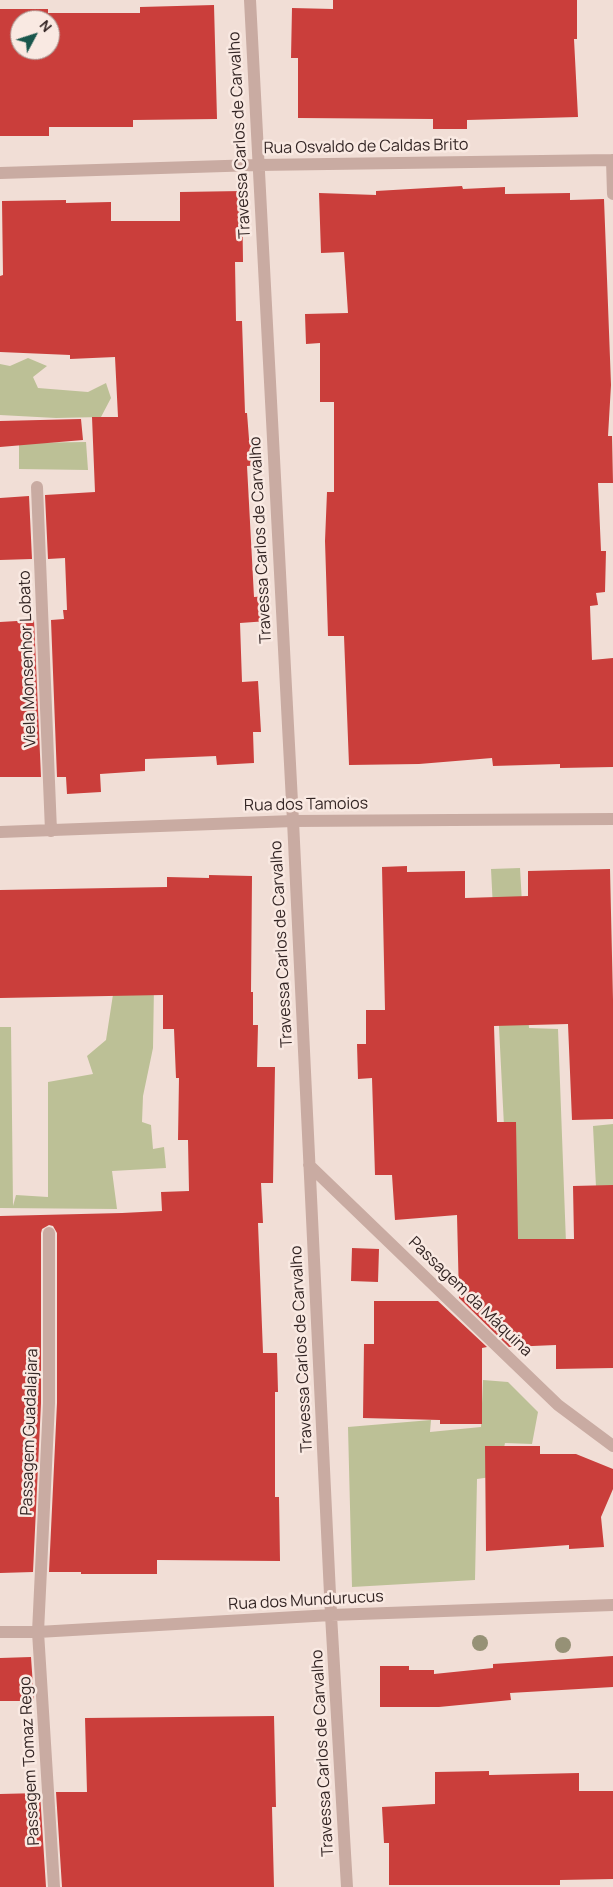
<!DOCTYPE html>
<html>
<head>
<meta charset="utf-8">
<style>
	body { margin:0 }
	#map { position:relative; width:613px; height:1887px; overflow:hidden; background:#f1ded6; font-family:Manrope,sans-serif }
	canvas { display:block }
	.north { position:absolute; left:10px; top:10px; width:50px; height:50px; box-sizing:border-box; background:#f9e9e2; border:1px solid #aa9b96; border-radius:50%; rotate:50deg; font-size:14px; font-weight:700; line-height:20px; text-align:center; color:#342625 }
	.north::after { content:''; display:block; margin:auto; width:18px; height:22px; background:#19564c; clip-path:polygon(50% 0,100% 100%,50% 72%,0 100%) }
</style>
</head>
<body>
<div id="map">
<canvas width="613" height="1887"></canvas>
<div class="north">N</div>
</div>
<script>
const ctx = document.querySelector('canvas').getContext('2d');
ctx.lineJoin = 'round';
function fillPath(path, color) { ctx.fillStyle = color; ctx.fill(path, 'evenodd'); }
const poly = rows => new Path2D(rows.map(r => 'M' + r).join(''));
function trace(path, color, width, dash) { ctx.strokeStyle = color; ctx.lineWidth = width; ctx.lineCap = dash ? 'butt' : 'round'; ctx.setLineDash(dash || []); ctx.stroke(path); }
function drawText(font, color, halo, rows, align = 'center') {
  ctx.font = font + ' Manrope,sans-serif'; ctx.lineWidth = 5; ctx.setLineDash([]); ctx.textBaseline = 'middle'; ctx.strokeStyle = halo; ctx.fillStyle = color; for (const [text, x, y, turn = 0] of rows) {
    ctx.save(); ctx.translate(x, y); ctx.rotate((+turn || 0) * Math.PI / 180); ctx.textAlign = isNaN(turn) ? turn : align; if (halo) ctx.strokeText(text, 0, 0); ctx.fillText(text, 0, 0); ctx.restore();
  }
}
const green = poly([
	[28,358,47,366,33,377,38,388,88,392,106,383,111,398,101,417,56,418,0,415,0,364,10,366],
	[86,442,88,470,19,469,19,443],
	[520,868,529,1028,558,1029,566,1243,512,1248,504,1126,491,869],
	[154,986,153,1048,143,1096,142,1122,151,1125,153,1149,164,1147,166,1168,112,1171,117,1209,0,1208,0,1027,11,1027,13,1206,16,1195,48,1197,48,1082,93,1074,87,1056,106,1040,114,988],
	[613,1124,613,1186,596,1187,593,1126],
	[483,1380,508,1382,538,1412,532,1444,505,1443,498,1476,477,1479,475,1580,352,1587,348,1427,431,1420,430,1432,481,1427]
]);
const building = poly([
	[333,0,577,0,577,39,574,39,578,117,467,120,467,129,433,129,433,119,298,118,298,58,291,58,292,8,333,9],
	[214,5,217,119,133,120,133,127,49,127,49,136,0,136,0,9,48,9,48,13,140,13,140,7],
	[20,20,50,20,50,50,20,50],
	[462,186,463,189,505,187,505,194,570,193,570,200,604,199,611,385,608,436,612,436,613,483,598,483,601,551,606,551,605,592,596,593,598,605,590,606,592,660,613,658,613,767,560,768,560,764,493,766,492,758,419,764,349,765,344,636,328,636,325,541,327,492,334,492,334,402,320,402,320,343,306,344,305,314,348,313,344,252,321,253,319,193,376,195,376,191],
	[242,191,243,262,235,262,236,321,242,321,245,413,247,413,249,439,257,439,259,465,247,466,254,597,267,596,268,621,240,623,242,682,258,681,261,732,253,732,254,763,217,765,216,756,145,759,145,771,100,774,101,792,67,794,66,777,57,777,51,620,64,619,63,610,67,610,65,558,48,559,45,495,95,492,92,417,118,417,115,357,70,359,70,355,0,352,0,276,3,275,2,201,66,200,66,203,111,202,111,221,180,221,180,192],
	[81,419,83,440,0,447,0,421],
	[29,496,32,559,0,560,0,498],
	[34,620,41,777,0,777,0,622],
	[407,866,407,872,465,871,465,898,528,896,528,871,610,869,613,1000,613,1119,572,1120,568,1024,494,1026,497,1122,516,1122,518,1239,574,1239,573,1186,613,1185,613,1368,556,1369,556,1345,509,1347,459,1298,457,1215,395,1220,392,1175,375,1175,372,1078,358,1079,357,1044,366,1044,366,1010,385,1010,382,867],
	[209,875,252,876,251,992,253,992,253,1025,258,1025,257,1067,275,1067,273,1183,261,1183,263,1223,258,1223,263,1353,277,1353,278,1392,275,1392,275,1497,279,1497,280,1561,157,1560,157,1574,81,1574,81,1572,49,1572,57,1403,57,1233,53,1226,49,1225,42,1229,41,1233,41,1403,33,1572,0,1573,0,1216,122,1213,162,1211,161,1192,189,1191,188,1140,178,1140,179,1078,176,1078,174,1029,163,1029,163,995,0,998,0,890,167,887,167,877,209,878],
	[352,1248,379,1249,378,1282,351,1281],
	[374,1301,438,1301,487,1347,482,1348,482,1424,440,1424,440,1420,363,1418,364,1344,374,1344],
	[485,1446,540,1446,540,1454,576,1454,613,1469,613,1489,601,1517,604,1547,569,1549,569,1545,486,1551],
	[613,1656,613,1687,510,1693,511,1700,439,1707,380,1707,380,1666,409,1666,409,1670,434,1670,434,1674,493,1668,493,1664],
	[31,1657,34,1701,0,1701,0,1658],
	[274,1716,276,1807,272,1807,274,1887,62,1887,56,1792,87,1792,85,1718],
	[489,1771,489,1775,579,1773,579,1791,613,1791,613,1879,560,1880,560,1885,389,1885,389,1843,384,1843,382,1807,435,1804,435,1772],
	[40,1793,46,1887,0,1887,0,1794]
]);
const minor = poly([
	[250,0,293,821,331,1615,347,1887],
	[612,160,613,194],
	[0,173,257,165,613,160],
	[37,487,51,831],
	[0,832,293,821,613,819],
	[309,1165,558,1405,613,1446],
	[49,1233,49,1403,38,1632,54,1887],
	[0,1632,38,1632,331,1615,613,1605]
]);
const trees = [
	[480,1643],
	[563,1645]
];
const streetNames = [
	["Travessa Carlos de Carvalho",240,135,-93],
	["Rua Osvaldo de Caldas Brito",366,147,-1],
	["Travessa Carlos de Carvalho",261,540,-93],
	["Viela Monsenhor Lobato",28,659,-92],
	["Rua dos Tamoios",306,805,-1],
	["Travessa Carlos de Carvalho",282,944,-93],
	["Passagem da Máquina",470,1297,44],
	["Travessa Carlos de Carvalho",302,1349,-93],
	["Passagem Guadalajara",30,1432,-88],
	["Rua dos Mundurucus",306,1601,-3],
	["Travessa Carlos de Carvalho",323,1753,-93],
	["Passagem Tomaz Rego",30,1761,-93]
];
fillPath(green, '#bcc096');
fillPath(building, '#ca3e3b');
trace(minor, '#c9aba2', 12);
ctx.fillStyle = '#969176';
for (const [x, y] of trees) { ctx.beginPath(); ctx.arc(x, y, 8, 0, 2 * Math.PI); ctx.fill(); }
drawText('16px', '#342625', '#f9e9e2', streetNames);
</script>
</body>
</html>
